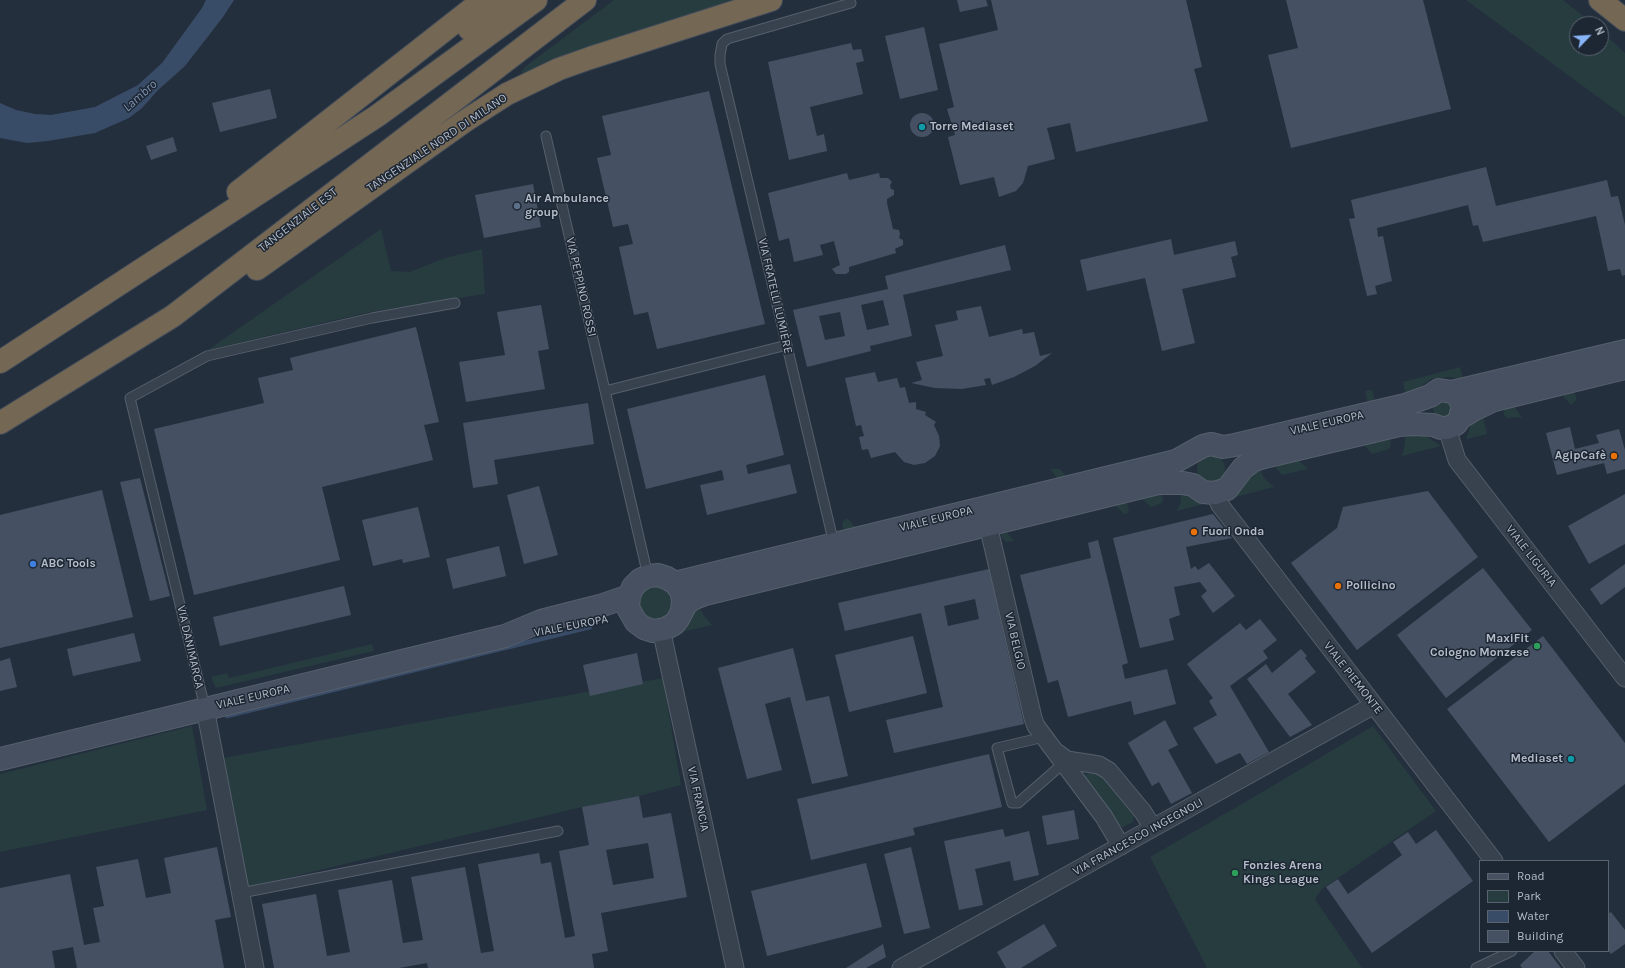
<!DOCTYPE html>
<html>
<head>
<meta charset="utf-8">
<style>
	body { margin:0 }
	#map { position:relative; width:1625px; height:968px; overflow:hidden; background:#242f3e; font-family:Karla,sans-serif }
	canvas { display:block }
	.legend { position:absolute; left:1479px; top:860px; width:130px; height:92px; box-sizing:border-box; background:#1d2633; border:1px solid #59626f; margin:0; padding:5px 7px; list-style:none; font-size:12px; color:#b4bcc9 }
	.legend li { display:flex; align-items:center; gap:8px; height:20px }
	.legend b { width:20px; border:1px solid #59626f }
	.north { position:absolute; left:1569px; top:16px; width:40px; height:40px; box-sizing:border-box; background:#1d2633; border:1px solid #59626f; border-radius:50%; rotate:65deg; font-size:11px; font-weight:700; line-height:16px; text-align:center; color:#b4bcc9 }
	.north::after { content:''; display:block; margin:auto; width:14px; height:18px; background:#8ab4f8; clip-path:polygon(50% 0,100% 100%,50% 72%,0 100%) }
</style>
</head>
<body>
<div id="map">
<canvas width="1625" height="968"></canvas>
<ul class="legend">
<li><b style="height:5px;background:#465061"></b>Road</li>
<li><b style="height:11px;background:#263c3f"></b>Park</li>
<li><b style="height:11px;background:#394c67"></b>Water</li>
<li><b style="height:11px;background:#455162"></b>Building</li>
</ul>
<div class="north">N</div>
</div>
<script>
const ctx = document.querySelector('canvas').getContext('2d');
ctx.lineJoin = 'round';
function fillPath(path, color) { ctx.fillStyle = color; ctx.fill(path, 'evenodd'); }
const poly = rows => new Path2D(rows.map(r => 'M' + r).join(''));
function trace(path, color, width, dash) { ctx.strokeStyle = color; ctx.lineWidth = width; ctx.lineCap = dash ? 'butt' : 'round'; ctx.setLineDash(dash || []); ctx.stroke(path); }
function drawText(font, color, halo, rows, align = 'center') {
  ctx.font = font + ' Karla,sans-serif'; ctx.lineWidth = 3; ctx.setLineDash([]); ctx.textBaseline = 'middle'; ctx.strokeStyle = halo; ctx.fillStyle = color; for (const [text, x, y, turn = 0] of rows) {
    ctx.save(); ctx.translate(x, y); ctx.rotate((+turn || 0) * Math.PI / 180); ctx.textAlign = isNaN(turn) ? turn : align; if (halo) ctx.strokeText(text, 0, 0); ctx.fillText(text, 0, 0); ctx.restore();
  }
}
const green = poly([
	[614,0,741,0,613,40,524,73,521,72,526,66],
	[1466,0,1563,0,1593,24,1577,24,1577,48,1601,48,1601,31,1625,53,1625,117],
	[381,229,391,271,410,272,445,258,482,249,485,294,370,312,208,350],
	[1460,367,1463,378,1460,379,1449,377,1431,379,1409,395,1369,406,1365,391,1372,390,1375,400,1405,393,1403,382],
	[1569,390,1576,395,1576,400,1571,405,1562,395,1514,406,1522,417,1507,418,1504,415,1504,411,1505,406],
	[1444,398,1455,409,1446,420,1435,415,1433,409,1434,405],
	[1482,411,1487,434,1466,439,1472,422],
	[1403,431,1416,432,1426,436,1441,446,1402,456,1405,444,1405,438],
	[1385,436,1389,438,1391,443,1390,448,1386,450,1372,454,1363,444,1298,460,1308,469,1282,475,1276,468,1277,464,1280,462],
	'1197 469a14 14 0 1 1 28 0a14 14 0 1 1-28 0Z',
	[1261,466,1262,474,1265,479,1274,487,1224,500],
	[1050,469,1059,469,1062,471,1065,475,1063,481,849,533,844,530,842,525,844,520,847,518,856,528,1058,479],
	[1180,491,1208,503,1177,511,1181,502],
	[1156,492,1162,494,1163,501,1160,504,1151,507,1139,496],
	[1126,498,1129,513,1124,514,1115,505,1006,532,1014,541,1006,542,1002,538,1001,532],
	'639 603a16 16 0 1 1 32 0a16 16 0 1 1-32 0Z',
	[699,602,700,609,705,617,712,625,673,634],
	[372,644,374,651,216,688,211,677,227,673,229,678],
	[663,678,681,785,639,796,582,807,249,887,229,806,223,758],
	[192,726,207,810,0,852,0,774],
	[1373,726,1436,811,1322,889,1315,899,1362,968,1207,968,1150,857,1259,794],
	[1093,770,1100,772,1134,816,1133,822,1123,827,1117,825,1085,784,1085,775]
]);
const water = poly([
	[206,0,234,0,223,17,185,66,158,90,142,108,129,118,95,133,48,141,27,143,0,138,0,103,16,110,35,114,51,115,95,107,138,85,162,63,202,8]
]);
const stream = poly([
	[227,716,590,627]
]);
const building = poly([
	[957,0,986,0,988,6,960,12],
	[991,0,1186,0,1202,67,1194,69,1208,121,1076,152,1070,123,1047,128,1055,159,1028,166,1023,183,1016,191,999,197,994,177,960,185,948,137,955,135,947,109,954,107,939,44,998,30],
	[1286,0,1423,0,1451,109,1291,148,1268,55,1298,48],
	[924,27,938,90,900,99,885,36],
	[851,43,853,50,861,49,864,61,856,63,863,94,810,107,817,136,824,134,827,151,789,160,768,62],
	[270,89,277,118,220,132,212,103],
	[709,91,765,324,657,349,648,312,634,315,619,247,633,244,628,224,613,227,597,158,611,155,602,116],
	'910 125a12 12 0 1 1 24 0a12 12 0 1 1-24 0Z',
	[173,137,177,151,151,160,146,146],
	[1486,167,1496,206,1607,180,1611,197,1618,196,1625,225,1625,275,1622,276,1620,269,1608,271,1596,216,1483,242,1478,225,1473,226,1468,205,1377,228,1378,237,1383,236,1392,281,1375,286,1377,294,1367,296,1349,219,1355,218,1351,200],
	[847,173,849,180,879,173,880,178,888,178,892,182,890,185,891,189,894,190,894,195,887,199,887,203,893,229,899,230,900,234,899,238,903,240,903,245,895,249,896,253,849,267,849,272,846,274,836,274,832,269,840,265,834,241,820,245,823,255,794,262,789,238,779,241,768,193],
	[533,184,541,227,484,238,475,195],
	[1171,239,1174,255,1235,241,1238,255,1231,257,1236,277,1182,289,1195,343,1162,351,1145,278,1087,291,1080,260],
	[1005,245,1011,270,903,295,912,336,870,346,871,351,807,367,793,310,888,289,885,276],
	[883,300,889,325,867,330,861,305],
	[840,312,845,336,825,340,819,316],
	[541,305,549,349,538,351,545,389,466,402,459,362,505,355,497,312],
	[981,306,989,337,1022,329,1023,334,1034,332,1040,356,1052,353,1035,366,1014,377,992,385,990,378,984,379,986,385,962,389,935,388,911,383,922,380,916,362,943,356,935,325,958,320,956,311],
	[416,327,439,422,424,425,433,460,322,487,340,560,194,595,154,429,264,403,258,378,293,370,290,358],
	[875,372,878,382,897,378,900,388,905,387,909,403,916,402,916,409,926,412,925,415,936,422,934,425,939,436,940,446,935,456,925,463,914,465,904,462,895,452,871,458,868,449,862,450,859,437,864,436,861,425,856,426,845,378],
	[765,375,784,455,746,465,748,474,790,464,797,493,707,515,700,485,724,480,722,470,646,489,627,409],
	[588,403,594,444,494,460,498,484,473,488,463,423],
	[1570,427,1575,449,1599,443,1596,435,1619,429,1625,450,1625,469,1607,474,1604,463,1557,475,1546,433],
	[140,478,170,596,150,601,120,482],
	[539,486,558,555,524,564,507,495],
	[102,490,133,617,0,648,0,515],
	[1428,491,1478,557,1357,650,1291,563,1337,528,1343,507],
	[1625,494,1625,544,1589,564,1568,526],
	[418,507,430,557,403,563,402,559,373,566,362,520],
	[1213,514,1232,538,1186,547,1191,569,1195,566,1198,570,1209,563,1235,596,1213,613,1201,596,1207,591,1200,582,1174,587,1180,615,1169,619,1174,640,1140,648,1113,538],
	[1098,540,1128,663,1122,665,1125,679,1167,669,1176,704,1134,715,1131,701,1068,717,1058,680,1048,683,1020,575,1091,558,1088,543],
	[499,546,506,576,453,589,446,559],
	[1625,564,1625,587,1601,605,1590,589],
	[1483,568,1532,630,1446,698,1397,635],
	[989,569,1024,724,894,753,886,720,943,707,921,613,845,631,838,603],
	[975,599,979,619,948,626,944,606],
	[344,586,351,615,220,646,213,617],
	[1260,619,1277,640,1263,651,1268,658,1230,686,1269,752,1247,764,1240,753,1216,764,1193,728,1217,715,1209,701,1213,698,1187,664,1240,623,1246,630],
	[134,633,141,661,73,676,67,649],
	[913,636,927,693,849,712,835,655],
	[1543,636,1625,743,1625,784,1549,842,1447,709],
	[793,648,806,701,829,696,848,776,812,784,790,697,765,704,782,770,747,779,718,668],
	[1301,649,1307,656,1305,658,1316,672,1288,694,1312,725,1290,737,1247,679,1266,664,1272,673],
	[637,653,643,684,590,696,583,665],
	[10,658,17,687,0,691,0,661],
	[1165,720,1178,745,1168,750,1192,793,1171,804,1159,782,1152,786,1128,743],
	[989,754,1002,807,913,828,915,835,811,860,797,799],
	[639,796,643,818,671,813,687,897,601,913,608,951,592,954,594,968,428,968,427,963,399,968,274,968,262,904,316,894,327,956,350,952,338,890,392,880,403,943,423,940,411,877,465,867,481,953,494,951,478,864,539,853,541,864,551,862,565,938,575,936,559,851,589,845,582,807],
	[648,843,654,878,613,885,606,850],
	[1074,810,1079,839,1047,845,1042,816],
	[1003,829,1005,837,1029,831,1039,875,1014,881,1010,861,975,869,983,905,959,910,944,841],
	[1436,830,1473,881,1372,953,1326,887,1338,879,1348,894,1402,855,1393,842,1408,832,1416,844],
	[217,847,231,917,215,920,224,968,77,968,73,947,52,951,55,968,0,968,0,888,70,874,84,945,100,942,93,908,104,906,96,867,138,859,146,898,171,893,164,858],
	[911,847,930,928,904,934,884,854],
	[866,863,882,927,767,956,751,891],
	[1611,912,1625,930,1625,944,1611,954,1608,950,1608,914],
	[1044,924,1057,946,1021,968,1006,968,997,952],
	[883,944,886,957,866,968,846,968],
	[1535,951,1548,951,1561,968,1522,968,1520,965]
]);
const lane = poly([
	[546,136,648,576],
	[605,391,787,345],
	[834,544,720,64,720,55,722,44,727,39,851,3],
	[205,708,130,398,207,356,372,318,455,303],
	[1044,737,997,748,1012,803,1018,803,1066,761],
	[241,893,558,831],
	[1476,968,1512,951]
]);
const street = poly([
	[1447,428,1457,460,1625,678],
	[1215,493,1220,505,1494,861],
	[988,525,1033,718,1036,726,1104,817,1121,846],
	[661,629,735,968],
	[205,708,255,968],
	[1056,752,1067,760,1099,765,1109,771,1143,812,1153,828],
	[1563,951,1576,968],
	[901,968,1374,705]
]);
const secondary = poly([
	[1452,392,1625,351],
	[675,583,1176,461,1203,446,1211,444,1223,447,1235,445,1405,405,1430,396,1439,390,1452,392,1458,396,1463,406,1460,418],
	[682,610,683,600,681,591,675,583,667,578,658,575,648,576,640,580,633,587,629,596,628,608,636,622,644,628,653,631,665,629,674,624,678,619,686,604,692,599,705,594,1158,483,1183,483,1193,485,1203,492,1215,493,1227,489,1243,468,1254,460,1264,457,1399,425,1413,424,1433,425,1441,428,1447,428,1456,424,1460,418,1473,410,1494,400,1625,368],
	[0,759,505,636,541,621,600,606,629,596]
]);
const highway = poly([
	[1600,0,1625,20],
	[469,29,509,0],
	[238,192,483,0],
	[257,269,465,121,507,94,559,69,590,58,771,0],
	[0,362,377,116,536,0],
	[0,423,173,316,585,0]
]);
const markers = [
	[922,127,4,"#0f9aa8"],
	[517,206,4,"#5c6f8a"],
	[1614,456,4,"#e8710a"],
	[1194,532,4,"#e8710a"],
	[33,564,4,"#3f7fe0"],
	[1338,586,4,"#e8710a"],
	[1537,646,4,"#2e9e5b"],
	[1571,759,4,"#0f9aa8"],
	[1235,873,4,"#2e9e5b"]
];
const poiNames = [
	["Torre Mediaset",930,127],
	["Air Ambulance",525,199],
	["group",525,213],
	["AgipCafè",1606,456,"right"],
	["Fuori Onda",1202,532],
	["ABC Tools",41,564],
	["Pollicino",1346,586],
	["MaxiFit",1529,639,"right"],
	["Cologno Monzese",1529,653,"right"],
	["Mediaset",1563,759,"right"],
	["Fonzies Arena",1243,866],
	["Kings League",1243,880]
];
const streetNames = [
	["TANGENZIALE NORD DI MILANO",437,143,-34],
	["TANGENZIALE EST",298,220,-38],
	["VIA PEPPINO ROSSI",581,287,77],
	["VIA FRATELLI LUMIÈRE",775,296,77],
	["VIALE EUROPA",1327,423,-13],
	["VIALE EUROPA",936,519,-14],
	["VIALE LIGURIA",1531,556,52],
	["VIALE EUROPA",571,626,-11],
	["VIA BELGIO",1015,641,77],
	["VIA DANIMARCA",190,647,77],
	["VIALE PIEMONTE",1353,678,52],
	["VIALE EUROPA",253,697,-13],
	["VIA FRANCIA",698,799,78],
	["VIA FRANCESCO INGEGNOLI",1138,837,-29]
];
const waterNames = [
	["Lambro",140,96,-42]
];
fillPath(green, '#263c3f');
fillPath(water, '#394c67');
trace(stream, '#394c67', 4.5);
fillPath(building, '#455162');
trace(lane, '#565f6c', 11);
trace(street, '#565f6c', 19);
trace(secondary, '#565f6c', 24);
trace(highway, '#434c59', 24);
trace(lane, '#38414e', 9);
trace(street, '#38414e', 17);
trace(secondary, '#465061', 22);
trace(highway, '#746855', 22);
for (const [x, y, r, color] of markers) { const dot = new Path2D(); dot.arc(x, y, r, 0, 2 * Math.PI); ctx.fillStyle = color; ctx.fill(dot); trace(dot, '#1d2633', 1.5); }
drawText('bold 12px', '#b4bcc9', '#1d2633', poiNames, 'left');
drawText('12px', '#b4bcc9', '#1d2633', streetNames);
drawText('italic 13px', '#7c92b1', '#1d2633', waterNames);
</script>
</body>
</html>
